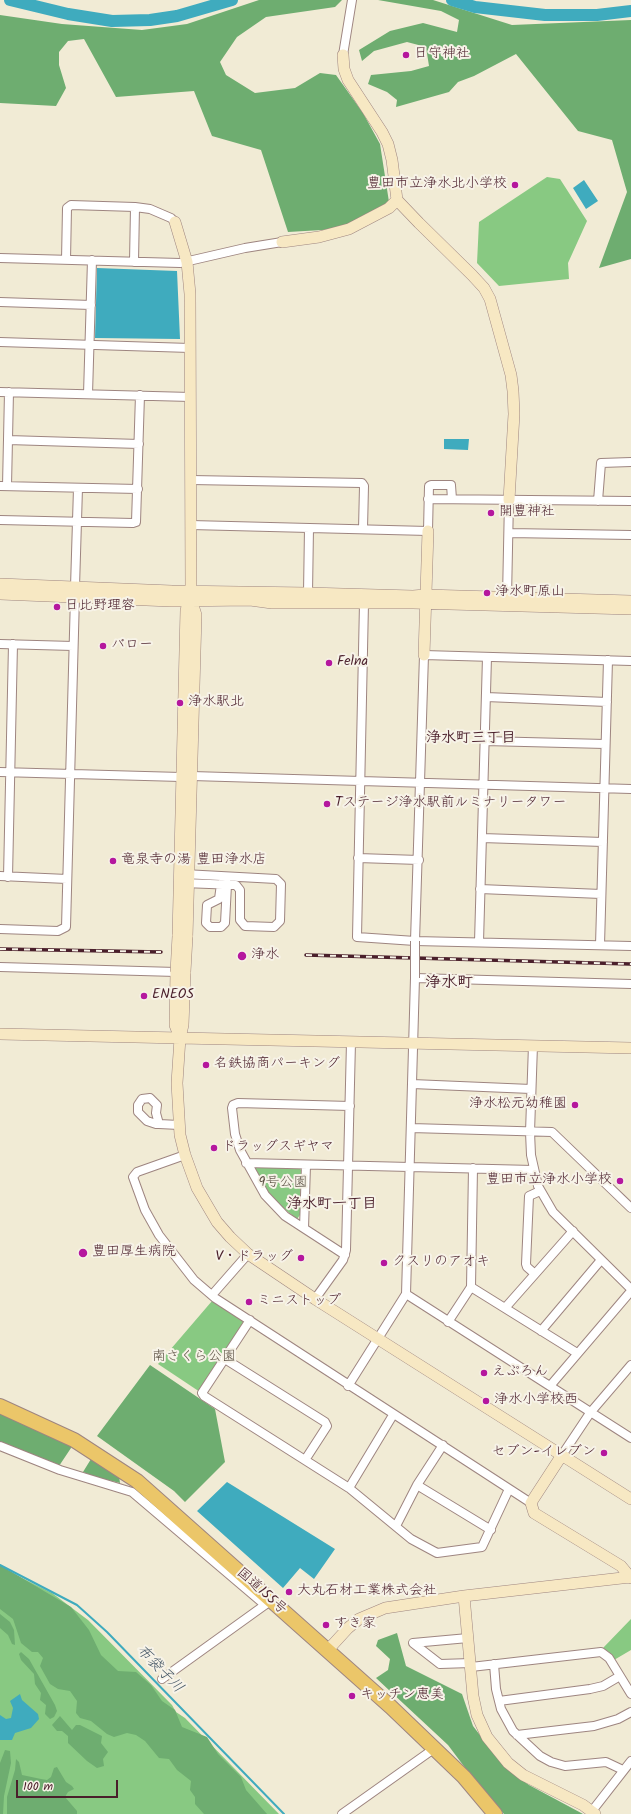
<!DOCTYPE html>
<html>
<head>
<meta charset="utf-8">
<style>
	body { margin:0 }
	#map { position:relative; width:631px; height:1814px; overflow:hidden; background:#f1ebd5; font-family:Kalam,sans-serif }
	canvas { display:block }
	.scale { position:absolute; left:16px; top:1780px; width:102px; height:18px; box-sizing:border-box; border:2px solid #4a1f2b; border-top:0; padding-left:5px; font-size:12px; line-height:14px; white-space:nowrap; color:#4a1f2b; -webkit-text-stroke:3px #f7f3e8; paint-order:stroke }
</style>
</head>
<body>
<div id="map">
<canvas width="631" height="1814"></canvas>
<div class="scale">100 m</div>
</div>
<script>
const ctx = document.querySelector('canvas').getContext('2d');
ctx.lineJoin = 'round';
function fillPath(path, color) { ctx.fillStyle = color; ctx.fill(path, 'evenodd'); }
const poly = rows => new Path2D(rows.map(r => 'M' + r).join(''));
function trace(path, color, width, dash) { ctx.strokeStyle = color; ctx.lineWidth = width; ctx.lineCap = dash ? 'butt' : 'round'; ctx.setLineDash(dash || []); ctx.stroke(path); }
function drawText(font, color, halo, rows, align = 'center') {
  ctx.font = font + ' Kalam,"Klee One",sans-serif'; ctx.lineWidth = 4; ctx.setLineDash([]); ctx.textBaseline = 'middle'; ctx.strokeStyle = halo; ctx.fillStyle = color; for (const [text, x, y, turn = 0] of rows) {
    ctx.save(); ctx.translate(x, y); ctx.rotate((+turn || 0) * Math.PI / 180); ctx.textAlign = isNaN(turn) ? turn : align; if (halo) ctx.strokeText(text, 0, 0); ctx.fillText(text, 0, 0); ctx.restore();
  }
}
const green = poly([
	[547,177,560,179,587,221,568,263,569,279,499,286,477,263,479,222],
	[256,1166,299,1167,301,1170,300,1215,297,1219,277,1203,259,1182,253,1170],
	[212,1301,244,1321,200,1392,158,1364],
	[0,1567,52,1593,88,1620,172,1705,176,1712,185,1718,279,1814,0,1814],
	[631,1619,631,1650,614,1660,610,1653,603,1648]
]);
const forest = poly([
	[259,0,342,0,335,7,266,17,237,37,220,62,226,75,255,93,295,88,320,73,336,75,363,113,380,144,389,202,339,229,288,232,261,150,212,136,194,91,116,97,84,39,68,41,59,52,59,65,66,88,56,106,0,103,0,15,62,24,142,30,187,24],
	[378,0,433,0,512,25,631,20,631,259,599,268,627,192,612,140,578,131,516,54,474,76,458,82,449,92,396,107,397,100,387,92,368,84,371,75,411,71,429,66,426,47,407,42,374,51,362,61,359,50,390,31,423,23,457,32,459,20,441,11],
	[150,1365,215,1409,225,1462,185,1502,174,1491,97,1436],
	[0,1412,70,1442,71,1448,59,1466,0,1442],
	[91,1459,119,1476,120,1483,95,1477,83,1472],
	[0,1565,71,1607,89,1630,101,1655,118,1671,136,1672,151,1685,162,1701,175,1710,182,1727,207,1737,218,1754,241,1777,246,1790,267,1814,204,1814,195,1804,195,1797,190,1790,191,1781,177,1770,169,1759,159,1758,145,1741,136,1735,127,1733,114,1737,107,1734,91,1721,80,1718,76,1713,77,1701,70,1691,58,1689,50,1684,40,1666,43,1658,38,1652,32,1652,21,1643,13,1619,0,1609],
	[0,1614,10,1622,14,1630,15,1645,12,1644,8,1635,0,1628],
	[397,1633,406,1666,462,1694,473,1726,492,1751,511,1772,529,1785,583,1814,504,1814,481,1789,448,1745,376,1678,388,1670,390,1659,376,1646,378,1640],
	[21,1652,29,1659,55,1705,57,1711,54,1717,50,1719,45,1714,46,1705,40,1700,41,1693,35,1684,34,1674,21,1660,19,1654],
	[60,1716,72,1730,76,1725,80,1725,102,1736,101,1743,108,1752,103,1759,104,1766,97,1768,87,1761,68,1743,68,1736,62,1731,57,1731,52,1725],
	[5,1750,10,1751,11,1763,4,1796,3,1814,0,1814,0,1763],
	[16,1759,19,1762,22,1775,41,1779,47,1780,51,1777,54,1768,57,1767,66,1782,72,1786,74,1789,68,1792,65,1797,77,1811,77,1814,7,1814,7,1797,15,1770]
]);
const water = poly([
	[584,180,598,201,586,209,573,188],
	[97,268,177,271,180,339,95,338],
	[444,439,469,439,468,450,444,449],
	[227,1482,335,1549,314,1579,300,1568,283,1588,197,1511],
	[20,1694,22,1700,38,1714,39,1719,31,1728,15,1733,12,1740,0,1740,0,1715,6,1719,11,1718,13,1708,10,1701]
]);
const stream = poly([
	[0,1565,77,1605,107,1632,284,1814]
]);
const river = poly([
	[10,0,68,14,112,21,150,20,177,16,232,0],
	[452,0,475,7,545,15,597,15,631,11]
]);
const street = poly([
	[343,55,352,0],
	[135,207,150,209,171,218,175,222],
	[0,258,180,263,245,248,282,242],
	[66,260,67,208,71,205,135,207,134,262],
	[0,302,91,305],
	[0,342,190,348],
	[0,392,191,397],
	[88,394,92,260],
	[8,440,139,444],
	[191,480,362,483,364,486,363,529],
	[0,486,138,489],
	[7,486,9,392],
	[428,499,631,501],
	[598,501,601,463,631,462],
	[0,520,133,523,136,522,140,395],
	[191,525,428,531,429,486,431,485,451,485,452,499],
	[509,533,631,535],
	[75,587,78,488],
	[308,593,309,528],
	[507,597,509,500],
	[364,603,357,937,415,941,631,946],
	[0,644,73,646],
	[486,697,607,702],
	[485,741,605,744],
	[0,772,181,777],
	[192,776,631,789],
	[482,838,603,842],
	[358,858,419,860],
	[0,876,67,879],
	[8,877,13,644],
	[183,883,236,885,240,890,240,920,245,926,274,927,280,921,281,884,276,879,184,874],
	[221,884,219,899,207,905,206,923,210,927,221,927,225,923,227,885,226,881],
	[480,889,601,894],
	[0,929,58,931,66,927,75,596],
	[415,941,424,655,631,661],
	[479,942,487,657],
	[600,945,608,660],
	[0,967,176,972],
	[533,1045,530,1132,531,1155,538,1186,553,1212,631,1289],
	[412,1084,531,1089],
	[159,1124,156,1113,157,1105,150,1098,142,1099,138,1105,138,1112,147,1121,156,1124,159,1124,179,1125],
	[411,1128,552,1132,631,1208],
	[185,1155,137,1172,133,1177,145,1210,159,1235,194,1280,215,1298,531,1503],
	[246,1163,533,1170],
	[304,1228,306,1165],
	[345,1255,285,1216,265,1195,240,1150,235,1134,232,1108,233,1105,238,1103,350,1106],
	[535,1274,527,1267,526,1264,529,1196,540,1191],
	[471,1287,577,1353],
	[406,1294,631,1438],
	[212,1295,248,1254],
	[315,1299,343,1260,346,1250,351,1042],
	[505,1308,573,1231],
	[250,1320,202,1393,204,1396,349,1488,411,1539,437,1553,482,1547,509,1489],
	[448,1322,471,1287,473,1168],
	[541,1331,601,1260],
	[225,1359,325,1422,327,1426,305,1460],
	[348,1386,406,1294,415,978,631,984],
	[550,1386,631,1291],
	[0,1446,60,1470,132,1492,265,1605],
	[562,1455,590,1413,631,1365],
	[417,1485,491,1530],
	[349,1488,393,1415],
	[396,1526,417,1485,443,1445],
	[468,1638,413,1643,440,1664,471,1663],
	[494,1664,496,1689,501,1709,513,1731,540,1756,551,1762,565,1766,606,1762,623,1770],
	[471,1667,601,1652,609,1658,631,1694],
	[162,1679,269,1602],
	[499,1701,590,1689,603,1686,620,1676],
	[517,1735,594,1726,618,1719,631,1712],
	[592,1811,631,1761],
	[342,1814,435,1748]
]);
const secondary = poly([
	[397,200,419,223,472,275,484,288,490,299,511,375,513,391,514,414,509,500],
	[175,222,187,262,190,294,191,591,191,599,186,610,178,936],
	[282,242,319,237,349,229,389,208,397,200,392,160,388,144,382,132,348,80,344,69,343,55],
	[0,584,172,591,308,593,413,596,425,595,631,601],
	[0,594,171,601,250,600,272,603,413,603,631,609],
	[424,655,428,531],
	[187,937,196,615,191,599],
	[176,972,175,1025,180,1038],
	[185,972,183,1025,180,1038,177,1083,180,1135,185,1155,197,1188,217,1222,230,1237,248,1254,315,1299,631,1499],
	[0,1034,631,1048],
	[562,1455,534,1498,531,1503,534,1513,621,1566,631,1578],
	[464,1596,473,1696,477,1715,487,1737,508,1763,523,1775,583,1805,595,1814],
	[327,1651,348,1628,359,1619,385,1608,464,1596,631,1577]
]);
const highway = poly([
	[0,1406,74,1440,137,1481,391,1707,464,1777,495,1814]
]);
const rail = poly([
	[0,949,161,952],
	[306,955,631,964]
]);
const streetBridge = poly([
	[415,978,415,941]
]);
const secondaryBridge = poly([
	[176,972,178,936],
	[185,972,187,937]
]);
const markers = [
	[406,55,4,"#b5179e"],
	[515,185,4,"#b5179e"],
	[491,513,4,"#b5179e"],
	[487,593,4,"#b5179e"],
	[57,607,4,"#b5179e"],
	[103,646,4,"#b5179e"],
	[329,663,4,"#b5179e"],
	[180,703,4,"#b5179e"],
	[327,804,4,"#b5179e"],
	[113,861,4,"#b5179e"],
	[242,956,5,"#b5179e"],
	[144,996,4,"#b5179e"],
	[206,1065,4,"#b5179e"],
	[575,1105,4,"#b5179e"],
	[214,1148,4,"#b5179e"],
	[620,1181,4,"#b5179e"],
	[83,1253,5,"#b5179e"],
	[301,1258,4,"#b5179e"],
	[384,1263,4,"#b5179e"],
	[249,1302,4,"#b5179e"],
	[484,1373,4,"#b5179e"],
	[486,1401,4,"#b5179e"],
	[604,1453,4,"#b5179e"],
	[289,1592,4,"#b5179e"],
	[326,1625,4,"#b5179e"],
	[352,1696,4,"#b5179e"]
];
const poiNames = [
	["日守神社",414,55],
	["豊田市立浄水北小学校",507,185,"right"],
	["開豊神社",499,513],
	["浄水町原山",495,593],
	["日比野理容",65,607],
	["バロー",111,646],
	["Felna",337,663],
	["浄水駅北",188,703],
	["Tステージ浄水駅前ルミナリータワー",335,804],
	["竜泉寺の湯 豊田浄水店",121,861],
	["浄水",251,956],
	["ENEOS",152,996],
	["名鉄協商パーキング",214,1065],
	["浄水松元幼稚園",567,1105,"right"],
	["ドラッグスギヤマ",222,1148],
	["豊田市立浄水小学校",612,1181,"right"],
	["豊田厚生病院",92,1253],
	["V・ドラッグ",293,1258,"right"],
	["クスリのアオキ",392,1263],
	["ミニストップ",257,1302],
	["えぷろん",492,1373],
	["浄水小学校西",494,1401],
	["セブン-イレブン",596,1453,"right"],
	["大丸石材工業株式会社",297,1592],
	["すき家",334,1625],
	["キッチン恵美",360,1696]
];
const parkNames = [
	["9号公園",283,1184],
	["南さくら公園",194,1358]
];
const streetNames = [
	["国道155号",261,1592,42]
];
const neighbourhoodNames = [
	["浄水町三丁目",471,739],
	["浄水町一丁目",332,1205]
];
const waterNames = [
	["布袋子川",159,1670,46]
];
const quarterNames = [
	["浄水町",449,984]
];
fillPath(green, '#88c982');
fillPath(forest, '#6ead70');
fillPath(water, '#3fabbe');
trace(stream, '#3fabbe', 2);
trace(river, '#3fabbe', 12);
trace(street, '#9e8580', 10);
trace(secondary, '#9e8580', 12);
trace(highway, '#9e8580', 16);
trace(street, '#fff', 8);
trace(secondary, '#f7e8c3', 11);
trace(highway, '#ebc669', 14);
trace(rail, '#4a1f2b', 3.5);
trace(rail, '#f7f3e8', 2, [6]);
trace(streetBridge, '#9e8580', 10, []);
trace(secondaryBridge, '#9e8580', 12, []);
trace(streetBridge, '#fff', 8);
trace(secondaryBridge, '#f7e8c3', 11);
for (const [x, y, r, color] of markers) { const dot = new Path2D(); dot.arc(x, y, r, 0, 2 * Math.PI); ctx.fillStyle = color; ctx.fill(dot); trace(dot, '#f7f3e8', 1.5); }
drawText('14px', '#4a1f2b', '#f7f3e8', poiNames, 'left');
drawText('14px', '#5d5245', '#f7f3e8', parkNames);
drawText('14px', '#4a1f2b', '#f7f3e8', streetNames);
drawText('bold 15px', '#4a1f2b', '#f7f3e8', neighbourhoodNames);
drawText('italic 15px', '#465766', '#f7f3e8', waterNames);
drawText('bold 16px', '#4a1f2b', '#f7f3e8', quarterNames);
</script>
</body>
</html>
